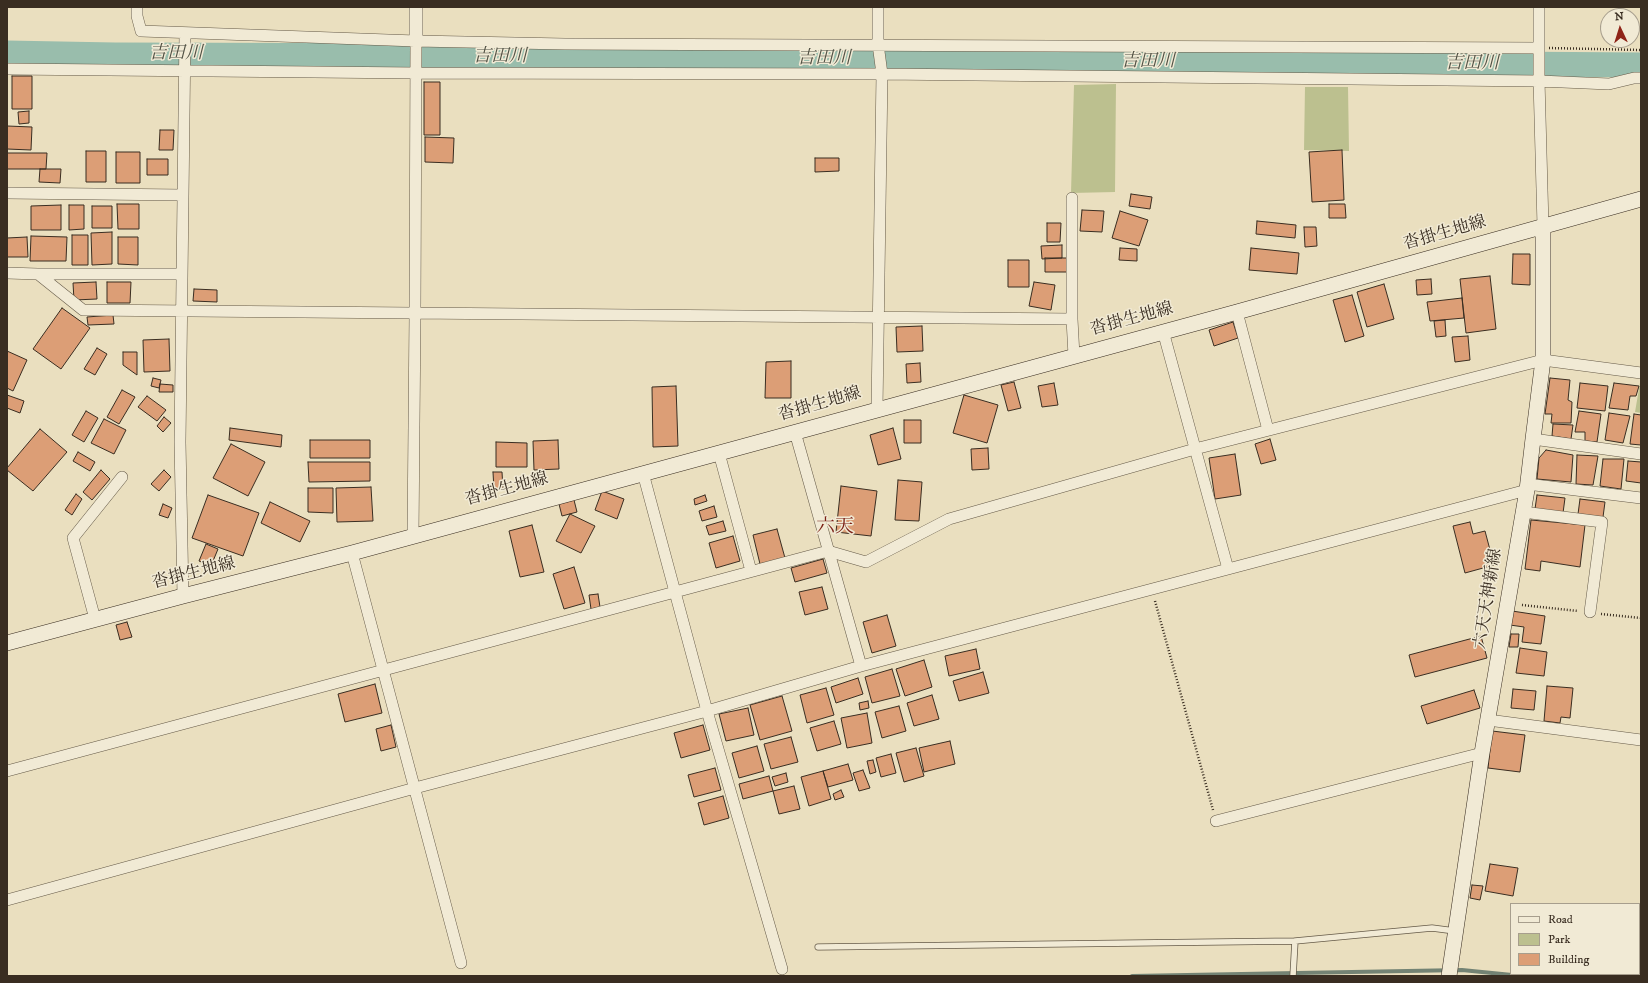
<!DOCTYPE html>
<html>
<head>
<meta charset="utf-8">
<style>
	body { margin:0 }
	#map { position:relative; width:1648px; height:983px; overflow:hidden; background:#eadfbf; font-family:"IM FELL DW Pica",serif }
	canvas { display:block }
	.frame { position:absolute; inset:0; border:8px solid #392d21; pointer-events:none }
	.legend { position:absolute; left:1510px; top:903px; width:130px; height:72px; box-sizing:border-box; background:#f1ead5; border:1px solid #a79e8d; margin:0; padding:5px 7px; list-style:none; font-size:12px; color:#392d21 }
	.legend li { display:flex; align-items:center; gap:8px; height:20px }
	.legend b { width:20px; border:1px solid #a79e8d }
	.north { position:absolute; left:1600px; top:8px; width:40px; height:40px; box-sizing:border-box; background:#f1ead5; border:1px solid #a79e8d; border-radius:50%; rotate:356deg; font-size:11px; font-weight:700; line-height:16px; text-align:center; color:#392d21 }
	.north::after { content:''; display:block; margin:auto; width:14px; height:18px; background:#8f2418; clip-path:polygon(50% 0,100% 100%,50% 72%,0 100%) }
</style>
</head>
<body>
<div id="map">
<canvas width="1648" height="983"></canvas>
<div class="frame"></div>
<ul class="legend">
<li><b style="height:5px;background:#f1ead5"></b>Road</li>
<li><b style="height:11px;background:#bcc08f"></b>Park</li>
<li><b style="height:11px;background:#dc9e76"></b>Building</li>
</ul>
<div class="north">N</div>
</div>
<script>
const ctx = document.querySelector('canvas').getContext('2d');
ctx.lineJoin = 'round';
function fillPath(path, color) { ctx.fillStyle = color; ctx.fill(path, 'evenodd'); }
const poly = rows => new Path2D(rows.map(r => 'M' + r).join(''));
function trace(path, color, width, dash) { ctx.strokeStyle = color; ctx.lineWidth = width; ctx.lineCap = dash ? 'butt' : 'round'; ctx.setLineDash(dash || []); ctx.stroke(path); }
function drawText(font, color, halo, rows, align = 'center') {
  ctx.font = font + ' "IM FELL DW Pica","Noto Serif JP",serif'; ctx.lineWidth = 3; ctx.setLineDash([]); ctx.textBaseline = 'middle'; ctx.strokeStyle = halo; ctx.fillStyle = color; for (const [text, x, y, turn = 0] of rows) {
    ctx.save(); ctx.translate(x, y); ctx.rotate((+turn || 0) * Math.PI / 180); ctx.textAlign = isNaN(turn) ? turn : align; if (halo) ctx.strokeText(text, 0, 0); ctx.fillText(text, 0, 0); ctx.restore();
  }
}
const green = poly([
	[1116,84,1115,192,1071,193,1074,85],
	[1305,87,1348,87,1349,151,1304,150],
	[1640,383,1641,383,1641,413,1635,412]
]);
const stream = poly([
	[1132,976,1462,970,1522,976]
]);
const river = poly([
	[7,53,115,55,520,56,734,60,1087,61,1641,65]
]);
const building = poly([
	[12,76,32,76,32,109,12,109,12,76],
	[424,82,440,82,440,135,424,135,424,82],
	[29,111,29,123,19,124,18,112,29,111],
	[7,126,32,127,31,150,7,149,7,126],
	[160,130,174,130,173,150,159,150,160,130],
	[425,137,454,138,453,163,425,162,425,137],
	[1342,150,1344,200,1312,202,1309,152,1342,150],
	[86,151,106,151,106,182,86,182,86,151],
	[116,152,140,152,140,183,116,183,116,152],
	[7,153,47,153,46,169,7,169,7,153],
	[815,158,839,158,839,171,815,172,815,158],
	[147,159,168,159,168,175,147,175,147,159],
	[40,169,61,169,60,183,39,182,40,169],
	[1131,194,1152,197,1150,209,1129,206,1131,194],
	[117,204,139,204,139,229,118,229,117,204],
	[1329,204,1345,204,1346,218,1329,218,1329,204],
	[61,205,61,230,31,230,31,206,61,205],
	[69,205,84,205,84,229,69,230,69,205],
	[92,206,112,206,112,228,92,228,92,206],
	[1082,210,1104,211,1102,232,1080,231,1082,210],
	[1120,211,1148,220,1139,246,1112,238,1120,211],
	[1257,221,1296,225,1295,238,1256,234,1257,221],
	[1047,223,1061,223,1060,242,1047,242,1047,223],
	[1304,227,1316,227,1317,246,1305,247,1304,227],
	[112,232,112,264,92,265,91,233,112,232],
	[72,235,88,235,88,265,72,265,72,235],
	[31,236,67,237,66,261,30,261,31,236],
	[27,237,28,257,7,257,7,238,27,237],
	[118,237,138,237,138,265,118,264,118,237],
	[1062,245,1062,258,1042,259,1041,246,1062,245],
	[1120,248,1137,249,1137,261,1119,260,1120,248],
	[1251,248,1299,253,1297,274,1249,270,1251,248],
	[1513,254,1530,254,1530,285,1512,284,1513,254],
	[1045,258,1069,258,1069,272,1045,272,1045,258],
	[1008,260,1029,260,1029,287,1008,287,1008,260],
	[1490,276,1496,329,1466,333,1460,279,1490,276],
	[1431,279,1432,294,1417,295,1416,280,1431,279],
	[96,282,97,299,74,300,73,283,96,282],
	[107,282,131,282,130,303,107,303,107,282],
	[1034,282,1055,285,1051,310,1029,306,1034,282],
	[1384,284,1394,319,1367,327,1357,292,1384,284],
	[194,289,217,290,217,302,193,301,194,289],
	[1352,295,1364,336,1345,342,1333,300,1352,295],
	[1462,298,1464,318,1430,321,1427,302,1462,298],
	[62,308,90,328,61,369,33,349,62,308],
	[113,315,114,324,88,325,87,317,113,315],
	[1445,320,1446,336,1436,337,1434,321,1445,320],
	[1233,322,1238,338,1214,346,1209,330,1233,322],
	[922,326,923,351,897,352,896,327,922,326],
	[1468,336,1470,360,1455,362,1452,337,1468,336],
	[169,339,170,371,144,372,143,340,169,339],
	[97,348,107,354,95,375,84,369,97,348],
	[7,351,27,360,13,391,7,388,7,351],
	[123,352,137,352,137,375,123,365,123,352],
	[791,361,791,398,765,398,766,362,791,361],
	[920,363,921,382,907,383,906,364,920,363],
	[153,378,161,380,159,388,151,386,153,378],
	[1550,378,1570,380,1568,400,1572,402,1571,423,1551,423,1552,414,1545,414,1550,378],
	[1014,382,1021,408,1008,411,1001,385,1014,382],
	[1054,383,1058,405,1042,407,1038,386,1054,383],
	[1580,383,1608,386,1605,411,1577,408,1580,383],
	[1614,383,1639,386,1636,396,1630,396,1628,410,1609,408,1614,383],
	[160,384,173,385,173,392,159,392,160,384],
	[676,386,678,446,653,447,652,387,676,386],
	[122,390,135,397,119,424,107,417,122,390],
	[7,395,24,401,20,413,7,408,7,395],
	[964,395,998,405,987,443,953,433,964,395],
	[147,396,166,410,157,421,138,407,147,396],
	[86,411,98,418,84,442,72,435,86,411],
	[1579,411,1601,414,1597,442,1585,441,1585,432,1575,432,1579,411],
	[1609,413,1630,416,1623,443,1605,440,1609,413],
	[1634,414,1641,415,1641,445,1630,444,1634,414],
	[164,417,171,423,163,432,157,426,164,417],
	[104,419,126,430,114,454,91,443,104,419],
	[904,420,921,420,921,443,904,443,904,420],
	[1553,424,1573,425,1571,439,1552,436,1553,424],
	[230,428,282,435,281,447,229,440,230,428],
	[893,428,901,459,878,465,870,435,893,428],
	[40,429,67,452,33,491,7,470,7,468,40,429],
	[1270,439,1276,460,1261,464,1255,444,1270,439],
	[310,440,370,440,370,458,310,458,310,440],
	[558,440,559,469,534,470,533,441,558,440],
	[496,442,527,443,527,467,496,467,496,442],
	[231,444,265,462,248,496,213,478,231,444],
	[988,448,989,469,972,470,971,449,988,448],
	[1546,450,1573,455,1571,482,1537,479,1539,458,1546,450],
	[78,452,95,462,90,471,73,461,78,452],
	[1235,454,1241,495,1215,499,1209,458,1235,454],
	[1577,455,1598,456,1593,485,1576,484,1577,455],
	[1603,459,1624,459,1621,489,1600,486,1603,459],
	[1628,461,1641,462,1641,483,1626,481,1628,461],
	[308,462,370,462,370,481,309,482,308,462],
	[101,470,110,479,92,500,83,492,101,470],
	[164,470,171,477,159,491,151,484,164,470],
	[493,472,502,472,503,489,494,490,493,472],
	[898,480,922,482,919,521,895,520,898,480],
	[841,486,877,491,871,536,836,532,841,486],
	[371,487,373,521,337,522,336,488,371,487],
	[308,488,333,488,333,513,308,512,308,488],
	[602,491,624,499,617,519,595,510,602,491],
	[76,494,82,499,72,515,65,510,76,494],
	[208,495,259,513,243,556,192,538,208,495],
	[705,495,707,501,695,505,694,499,705,495],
	[1537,495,1565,498,1563,513,1535,509,1537,495],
	[1580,499,1605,502,1603,517,1578,514,1580,499],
	[574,500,577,512,562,516,559,504,574,500],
	[270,502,310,521,300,542,261,523,270,502],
	[163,504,172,508,168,518,159,515,163,504],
	[714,506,717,517,702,521,699,511,714,506],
	[570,514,595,526,581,553,556,541,570,514],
	[1531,520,1585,525,1580,567,1541,561,1540,571,1525,569,1531,520],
	[723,521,726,531,709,535,706,526,723,521],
	[1470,522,1473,534,1485,531,1494,565,1465,573,1453,526,1470,522],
	[532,525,544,572,520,577,509,531,532,525],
	[777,529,785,558,760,564,753,535,777,529],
	[733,536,740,561,716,568,709,543,733,536],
	[206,544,218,549,211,566,199,561,206,544],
	[823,559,827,573,795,582,791,568,823,559],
	[574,567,585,603,564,609,553,574,574,567],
	[822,587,828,609,805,615,799,592,822,587],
	[598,594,600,607,591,609,589,595,598,594],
	[1512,611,1545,616,1541,644,1522,642,1524,627,1510,625,1512,611],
	[887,615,896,646,872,653,863,622,887,615],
	[127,622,132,637,120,640,116,625,127,622],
	[1511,634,1519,634,1518,647,1509,647,1511,634],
	[1481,636,1487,658,1415,677,1409,655,1481,636],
	[1520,648,1547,652,1544,676,1516,673,1520,648],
	[976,649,980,669,949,676,945,656,976,649],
	[924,660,932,687,905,696,896,669,924,660],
	[892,669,900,696,872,703,865,677,892,669],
	[983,672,989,693,959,701,953,681,983,672],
	[858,678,863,694,836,703,831,687,858,678],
	[375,684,382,713,345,722,338,694,375,684],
	[1547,686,1573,688,1570,718,1561,717,1560,723,1544,721,1547,686],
	[826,688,834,715,807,723,800,695,826,688],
	[1513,689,1536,691,1534,710,1511,708,1513,689],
	[1474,690,1480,708,1427,724,1421,706,1474,690],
	[932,695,939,719,914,726,907,703,932,695],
	[782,696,792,731,760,740,750,705,782,696],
	[868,701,869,708,860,710,859,703,868,701],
	[899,706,906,731,882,738,875,712,899,706],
	[748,708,754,735,726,741,719,714,748,708],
	[867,713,872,743,847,748,841,718,867,713],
	[834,721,841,744,817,751,810,728,834,721],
	[391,725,396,747,381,751,376,729,391,725],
	[703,725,710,750,681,758,674,733,703,725],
	[1492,731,1525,735,1520,772,1488,768,1492,731],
	[791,737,798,762,771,769,764,744,791,737],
	[950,741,955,764,924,772,919,748,950,741],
	[757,746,764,771,739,778,732,753,757,746],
	[916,748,924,776,904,782,896,753,916,748],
	[891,754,896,773,881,777,876,758,891,754],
	[873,760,876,772,870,774,867,761,873,760],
	[848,764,853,780,828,787,823,771,848,764],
	[715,768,721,790,694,797,688,775,715,768],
	[863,770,870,788,859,791,853,773,863,770],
	[823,771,831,799,809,806,801,777,823,771],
	[786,773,788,782,775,786,772,777,786,773],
	[769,776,773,791,743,799,739,784,769,776],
	[794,786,800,809,779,814,773,791,794,786],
	[841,790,844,797,835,800,833,794,841,790],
	[723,796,729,818,704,825,698,803,723,796],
	[1490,864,1518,868,1513,896,1485,891,1490,864],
	[1472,885,1483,886,1480,900,1470,898,1472,885]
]);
const path = poly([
	[1549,48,1641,50],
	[1155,601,1213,810],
	[1522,605,1578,611],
	[1601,614,1641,618]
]);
const service = poly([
	[1295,941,1432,928,1455,931],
	[818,947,1295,941,1293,976]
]);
const minor = poly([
	[137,7,137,16,141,31,416,41,565,44,1539,48],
	[1539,7,1539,80,1543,226],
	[7,69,416,73,882,74,1539,81,1609,84,1634,78,1641,78],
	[7,193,183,195],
	[1072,198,1072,319],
	[7,273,38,274,83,310,1072,319,1074,356],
	[38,274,182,274],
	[1237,312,1268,430],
	[1163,331,1228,569],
	[877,409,882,74,878,44,878,7],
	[795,432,861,666],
	[1533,439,1641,454],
	[719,453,751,571],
	[643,473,707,711,782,969],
	[1527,484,1641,498],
	[1523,512,1602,522,1590,612],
	[413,536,415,314,416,41],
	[352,553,461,963],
	[183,596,180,442,185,34],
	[95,619,73,538,122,477],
	[1488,720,1641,740],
	[7,771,828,551,866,562,949,519,1195,449,1543,360,1641,373],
	[1216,821,1482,753],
	[7,900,415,788,707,711,861,666,1527,490]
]);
const tertiary = poly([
	[416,7,416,41]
]);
const secondary = poly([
	[7,643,183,596,352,553,1237,312,1641,199],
	[1449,976,1482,753,1527,490,1533,439,1543,360,1543,226]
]);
const streetNames = [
	["沓掛生地線",1445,234,-16],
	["沓掛生地線",1132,320,-15],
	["沓掛生地線",820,405,-16],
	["沓掛生地線",507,490,-15],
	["沓掛生地線",194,574,-14],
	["六天天神新線",1489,599,-81]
];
const waterNames = [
	["吉田川",176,54],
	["吉田川",500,57],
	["吉田川",824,59],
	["吉田川",1148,62],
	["吉田川",1472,64]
];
const quarterNames = [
	["六天",835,528]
];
fillPath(green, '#bcc08f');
trace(stream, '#738374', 4);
trace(river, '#99bdac', 25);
fillPath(building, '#dc9e76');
trace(building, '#392d21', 1);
trace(service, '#655a48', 7);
trace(minor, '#655a48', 12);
trace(tertiary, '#655a48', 14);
trace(secondary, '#392d21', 16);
trace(path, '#392d21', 2.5, [1, 2]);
trace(service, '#f1ead5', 5.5);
trace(minor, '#f1ead5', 11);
trace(tertiary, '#f1ead5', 13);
trace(secondary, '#f1ead5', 15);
drawText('17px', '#392d21', '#f1ead5', streetNames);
drawText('italic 18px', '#515144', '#f1ead5', waterNames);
drawText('19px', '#7a1f14', '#f1ead5', quarterNames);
</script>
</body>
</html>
